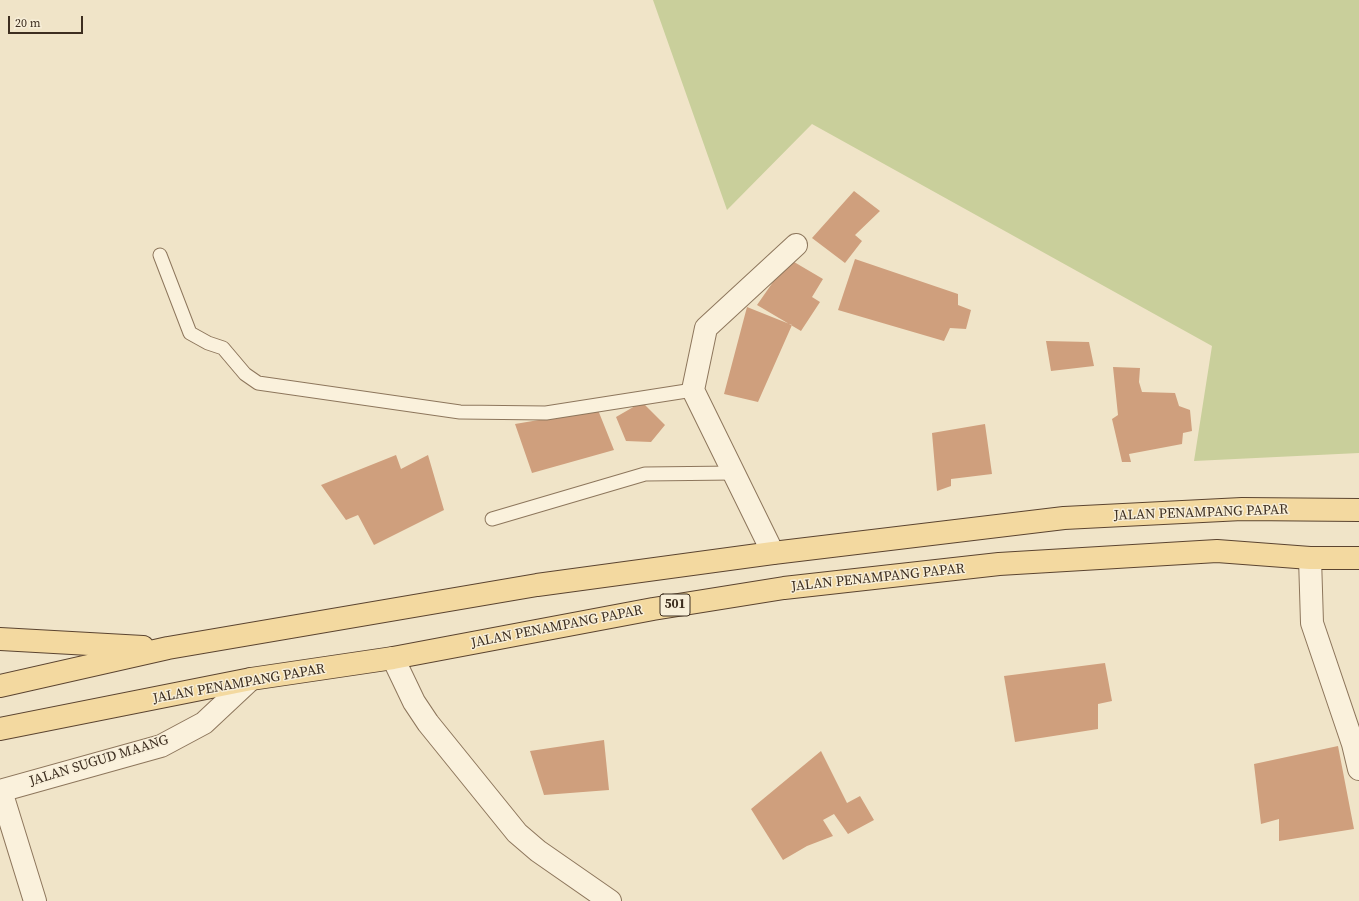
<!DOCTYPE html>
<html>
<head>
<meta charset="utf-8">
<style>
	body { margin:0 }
	#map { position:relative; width:1359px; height:901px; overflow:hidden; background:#f0e4c8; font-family:"Source Serif 4",serif }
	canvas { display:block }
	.scale { position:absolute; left:8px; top:16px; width:75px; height:18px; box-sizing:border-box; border:2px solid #3d2e20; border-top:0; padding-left:5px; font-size:12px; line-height:14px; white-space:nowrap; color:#3d2e20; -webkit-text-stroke:3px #f7eed8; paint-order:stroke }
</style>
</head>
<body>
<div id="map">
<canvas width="1359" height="901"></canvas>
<div class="scale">20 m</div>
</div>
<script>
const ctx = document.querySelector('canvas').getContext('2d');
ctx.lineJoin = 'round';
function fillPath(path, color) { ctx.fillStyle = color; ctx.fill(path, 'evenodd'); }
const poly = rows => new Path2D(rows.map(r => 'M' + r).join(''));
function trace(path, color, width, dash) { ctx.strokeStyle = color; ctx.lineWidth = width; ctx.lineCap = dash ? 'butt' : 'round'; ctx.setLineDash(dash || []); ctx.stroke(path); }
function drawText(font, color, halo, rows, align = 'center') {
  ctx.font = font + ' "Source Serif 4",serif'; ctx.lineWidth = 3; ctx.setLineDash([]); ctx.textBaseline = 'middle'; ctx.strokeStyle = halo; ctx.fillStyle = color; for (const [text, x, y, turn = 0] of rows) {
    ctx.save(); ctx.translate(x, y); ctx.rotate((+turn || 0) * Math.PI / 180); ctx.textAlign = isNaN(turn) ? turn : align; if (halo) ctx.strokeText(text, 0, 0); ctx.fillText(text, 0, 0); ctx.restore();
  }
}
const green = poly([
	[653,0,1359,0,1359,453,1194,461,1212,346,812,124,727,210]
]);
const building = poly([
	[854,191,880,211,855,235,862,241,845,263,812,238],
	[789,259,823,279,812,297,820,302,801,331,757,305],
	[855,259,958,294,958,305,971,310,966,329,950,328,944,341,838,310],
	[747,307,792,325,758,402,724,394],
	[1046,341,1089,342,1094,366,1051,371],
	[1113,367,1140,368,1139,382,1142,392,1175,393,1179,406,1190,410,1192,431,1183,433,1182,444,1129,454,1131,462,1122,462,1112,419,1118,415],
	[642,402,665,425,651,442,626,441,616,417],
	[598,410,614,450,532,473,515,424],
	[985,424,992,474,951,479,951,486,937,491,932,433],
	[396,455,401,469,428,455,444,510,374,545,358,515,346,520,321,485],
	[1105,663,1112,701,1098,704,1098,729,1015,742,1004,676],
	[604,740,609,790,544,795,530,751],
	[1338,746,1354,829,1279,841,1279,819,1261,824,1254,764],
	[821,751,847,803,860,796,874,820,848,834,834,814,823,820,833,836,807,846,783,860,751,809]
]);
const service = poly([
	[160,255,190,333,208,343,223,348,245,374,258,383,460,412,546,413,693,390],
	[492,519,645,474,734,473]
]);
const minor = poly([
	[773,553,693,390,706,328,796,245],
	[1310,558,1312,623,1353,744,1359,769],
	[393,658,414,702,428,723,517,833,538,851,610,901],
	[1,791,35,901]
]);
const tertiary = poly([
	[0,791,161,746,204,723,251,679]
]);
const primary = poly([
	[0,639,143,647],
	[0,686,168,648,537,585,773,553,1064,518,1242,509,1359,510],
	[0,729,251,679,393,658,653,609,784,588,999,564,1217,551,1310,558,1359,558]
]);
const shields = [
	[675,605,30]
];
const shieldNames = [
	["501",675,605]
];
const streetNames = [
	["JALAN PENAMPANG PAPAR",1201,513,-2],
	["JALAN PENAMPANG PAPAR",878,578,-6],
	["JALAN PENAMPANG PAPAR",557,627,-11],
	["JALAN PENAMPANG PAPAR",239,684,-10],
	["JALAN SUGUD MAANG",99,761,-17]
];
fillPath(green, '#c9cf9b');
fillPath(building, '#cf9f7d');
trace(service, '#8d765c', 15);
trace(minor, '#8d765c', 24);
trace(tertiary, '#8d765c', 24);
trace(primary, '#5b4430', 24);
trace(service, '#faf1dc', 13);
trace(minor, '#faf1dc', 22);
trace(tertiary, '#faf1dc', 22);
trace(primary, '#f3d9a0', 22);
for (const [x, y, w] of shields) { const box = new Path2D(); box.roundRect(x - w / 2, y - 11, w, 22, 3); ctx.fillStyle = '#f7eed8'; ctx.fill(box); trace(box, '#3d2e20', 1); }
drawText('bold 13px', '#3d2e20', null, shieldNames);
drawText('14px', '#3d2e20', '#f7eed8', streetNames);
</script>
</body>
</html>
